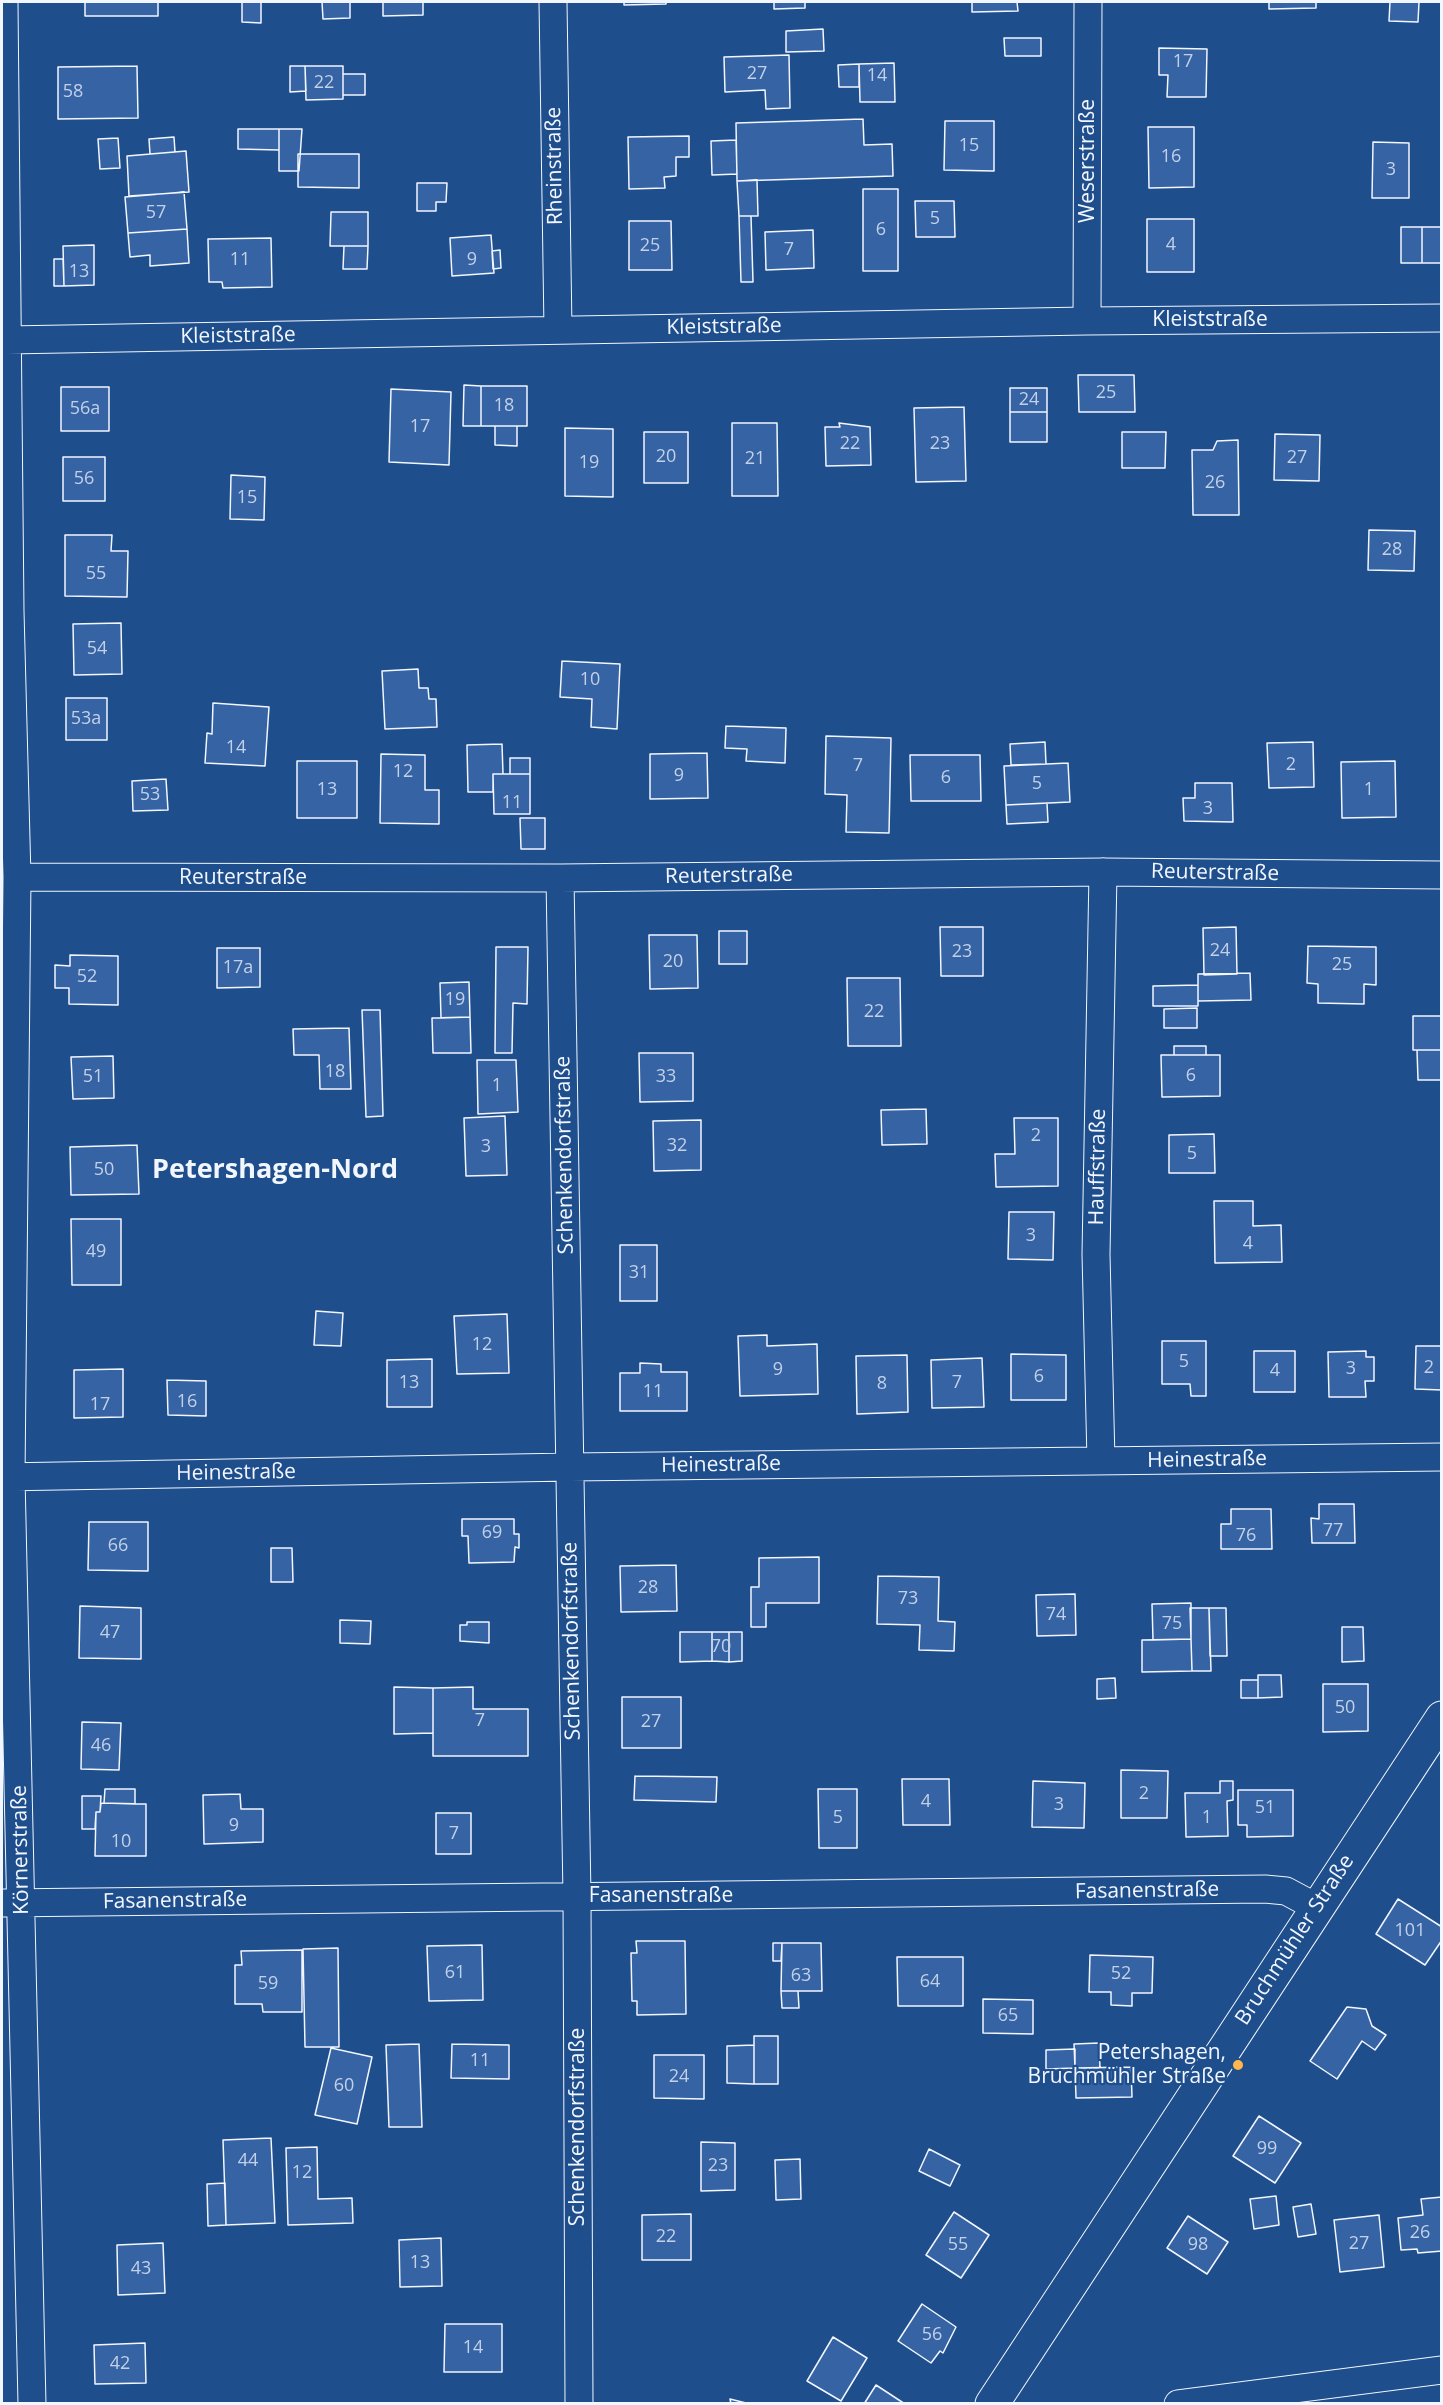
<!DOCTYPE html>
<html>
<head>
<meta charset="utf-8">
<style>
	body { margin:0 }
	#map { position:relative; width:1443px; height:2405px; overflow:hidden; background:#1f4e8c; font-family:"Open Sans",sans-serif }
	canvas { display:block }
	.frame { position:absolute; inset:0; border:3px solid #f2f6ff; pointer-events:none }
</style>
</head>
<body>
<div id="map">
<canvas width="1443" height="2405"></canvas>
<div class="frame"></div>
</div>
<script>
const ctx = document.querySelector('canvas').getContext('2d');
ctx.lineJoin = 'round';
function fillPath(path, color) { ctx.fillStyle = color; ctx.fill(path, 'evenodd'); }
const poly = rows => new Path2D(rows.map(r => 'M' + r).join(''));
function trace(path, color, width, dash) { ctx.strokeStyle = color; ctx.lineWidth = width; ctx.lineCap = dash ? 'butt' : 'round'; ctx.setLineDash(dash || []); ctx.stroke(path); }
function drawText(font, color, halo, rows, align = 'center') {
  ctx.font = font + ' "Open Sans",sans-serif'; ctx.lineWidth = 4.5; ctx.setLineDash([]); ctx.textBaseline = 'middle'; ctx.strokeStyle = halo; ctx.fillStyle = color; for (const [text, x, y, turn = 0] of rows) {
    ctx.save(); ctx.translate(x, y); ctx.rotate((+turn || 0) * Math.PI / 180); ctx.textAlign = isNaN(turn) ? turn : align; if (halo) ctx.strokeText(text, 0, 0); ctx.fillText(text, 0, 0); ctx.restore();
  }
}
const building = poly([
	[85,2,158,2,158,16,85,16,85,2],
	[242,2,261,2,261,23,242,22,242,2],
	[322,2,350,2,350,18,323,19,322,2],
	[383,2,423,2,423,15,383,16,383,2],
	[624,2,666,2,666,4,624,5,624,2],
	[774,2,805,2,805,8,774,9,774,2],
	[972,2,1017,2,1018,11,972,12,972,2],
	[1269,2,1316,2,1316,8,1269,9,1269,2],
	[1390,2,1419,2,1418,22,1389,21,1390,2],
	[823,29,824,51,786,52,786,31,823,29],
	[1004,38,1041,38,1041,56,1005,56,1004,38],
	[1159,48,1207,49,1206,97,1167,97,1168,75,1159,75,1159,48],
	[789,55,790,108,766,109,765,90,725,92,724,57,789,55],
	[894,63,895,102,860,102,859,64,894,63],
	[859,64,859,87,839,87,838,65,859,64],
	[137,66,138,118,58,119,58,67,137,66],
	[290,66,305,66,306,91,290,92,290,66],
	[305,66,343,66,343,99,306,100,305,66],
	[343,74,365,74,365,95,343,95,343,74],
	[863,119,864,145,892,144,893,176,737,181,736,123,863,119],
	[945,121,994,121,994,171,944,170,945,121],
	[1148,127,1194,127,1194,187,1149,188,1148,127],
	[238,129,279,129,279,150,238,149,238,129],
	[279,129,302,129,299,171,279,171,279,129],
	[689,136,689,157,676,157,676,176,664,177,665,188,629,189,628,137,689,136],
	[174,137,175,152,150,154,149,139,174,137],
	[118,138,120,168,100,169,98,139,118,138],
	[736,140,737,174,712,175,711,141,736,140],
	[1373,142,1409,143,1409,198,1372,198,1373,142],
	[186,151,189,192,129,196,127,156,186,151],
	[298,154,359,154,359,188,298,187,298,154],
	[757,180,758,216,739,216,737,181,757,180],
	[417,183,447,183,446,202,436,202,436,211,417,211,417,183],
	[863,189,898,189,898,271,863,271,863,189],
	[184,192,187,229,128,233,125,197,184,192],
	[915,201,954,201,955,237,916,237,915,201],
	[331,212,368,212,368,246,330,246,331,212],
	[739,216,751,216,753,282,741,282,739,216],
	[1147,219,1194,219,1194,272,1147,272,1147,219],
	[629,221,671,221,672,270,629,270,629,221],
	[1401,227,1422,227,1422,263,1401,263,1401,227],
	[1422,227,1442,227,1442,263,1422,263,1422,227],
	[187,229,189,263,150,266,150,255,130,257,128,233,187,229],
	[813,230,814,268,766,270,765,232,813,230],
	[491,235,494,273,452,276,450,238,491,235],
	[271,238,272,287,223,288,222,282,209,282,208,239,271,238],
	[94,245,94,285,64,286,63,246,94,245],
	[344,246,368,246,367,269,343,269,344,246],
	[500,250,501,268,493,269,492,251,500,250],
	[54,259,63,259,64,286,54,286,54,259],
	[1078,375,1134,375,1135,412,1079,412,1078,375],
	[464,385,481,386,481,426,463,426,464,385],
	[481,386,527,386,527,426,481,426,481,386],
	[61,387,109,387,109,431,61,431,61,387],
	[1010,388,1047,388,1047,412,1010,412,1010,388],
	[391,389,451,392,449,465,389,462,391,389],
	[964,407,966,481,916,482,914,408,964,407],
	[1010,412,1047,412,1047,442,1010,442,1010,412],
	[732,423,777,423,778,496,732,496,732,423],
	[839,423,870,427,871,465,826,466,825,427,840,427,839,423],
	[495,426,517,426,517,446,495,445,495,426],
	[565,428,613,429,613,497,565,496,565,428],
	[644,432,688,432,688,483,644,483,644,432],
	[1122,432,1166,432,1165,468,1122,468,1122,432],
	[1275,434,1320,435,1319,481,1274,480,1275,434],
	[1238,440,1239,515,1193,515,1192,450,1213,450,1217,441,1238,440],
	[63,457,105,457,105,501,63,501,63,457],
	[231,475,265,477,264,520,230,519,231,475],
	[1369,530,1415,531,1414,571,1368,570,1369,530],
	[65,535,112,535,111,551,128,551,127,597,65,596,65,535],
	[121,623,122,674,74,675,73,624,121,623],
	[562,661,620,664,617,729,591,727,592,699,560,697,562,661],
	[418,669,419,688,428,688,429,699,436,699,437,727,385,729,382,671,418,669],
	[66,698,107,698,107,740,66,740,66,698],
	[213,703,269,707,265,766,205,763,207,733,212,734,213,703],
	[726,726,786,728,785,763,746,761,747,749,725,748,726,726],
	[826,736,891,738,889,833,846,832,847,795,825,794,826,736],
	[1045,742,1046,764,1011,765,1010,744,1045,742],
	[1313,742,1314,787,1269,788,1267,743,1313,742],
	[502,744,503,774,493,774,493,792,468,792,467,745,502,744],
	[707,753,708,798,650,799,650,754,707,753],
	[381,754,425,755,425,790,439,790,439,824,380,823,381,754],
	[910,755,980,755,981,801,911,801,910,755],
	[510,758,530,758,530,774,510,774,510,758],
	[297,761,357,761,357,818,297,818,297,761],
	[1395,761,1396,817,1342,818,1341,762,1395,761],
	[1068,763,1070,802,1006,805,1004,766,1068,763],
	[493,774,530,774,530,814,494,814,493,774],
	[166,779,168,810,133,811,132,781,166,779],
	[1195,783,1232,783,1233,822,1184,821,1183,798,1195,798,1195,783],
	[1047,803,1048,822,1007,824,1006,805,1047,803],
	[520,818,545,818,545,849,521,849,520,818],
	[940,927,983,927,983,976,941,976,940,927],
	[1236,927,1237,974,1204,975,1203,928,1236,927],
	[719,931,747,931,747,964,719,964,719,931],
	[649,935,697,935,698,988,650,989,649,935],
	[1308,946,1376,947,1376,985,1364,984,1364,1004,1318,1003,1318,984,1307,983,1308,946],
	[496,947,528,947,527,1004,513,1003,512,1053,495,1053,496,947],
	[217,948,260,948,260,987,217,988,217,948],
	[70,955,118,956,118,1005,69,1004,69,988,55,988,55,965,70,966,70,955],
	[1250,973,1251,1000,1198,1001,1198,974,1250,973],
	[847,978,900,978,901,1046,848,1046,847,978],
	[469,982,470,1017,441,1018,440,983,469,982],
	[1198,985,1198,1006,1153,1006,1153,986,1198,985],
	[1197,1008,1197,1028,1164,1028,1164,1009,1197,1008],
	[362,1010,380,1010,383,1116,366,1117,362,1010],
	[1413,1016,1442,1016,1442,1050,1413,1050,1413,1016],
	[470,1017,471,1053,433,1053,432,1018,470,1017],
	[349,1028,351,1089,320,1089,319,1055,294,1055,293,1029,349,1028],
	[1174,1046,1206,1046,1206,1055,1174,1055,1174,1046],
	[1417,1050,1442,1050,1442,1080,1418,1080,1417,1050],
	[639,1053,693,1053,693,1101,640,1102,639,1053],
	[1161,1055,1220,1055,1220,1096,1162,1097,1161,1055],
	[113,1056,114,1098,73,1099,71,1057,113,1056],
	[477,1060,516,1060,518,1112,478,1114,477,1060],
	[926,1109,927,1144,882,1145,881,1110,926,1109],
	[505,1116,507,1175,466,1176,464,1118,505,1116],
	[1014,1118,1058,1118,1058,1186,996,1187,995,1154,1015,1154,1014,1118],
	[701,1120,701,1170,654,1171,653,1121,701,1120],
	[1214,1134,1215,1173,1169,1173,1169,1135,1214,1134],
	[137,1145,139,1194,71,1195,70,1147,137,1145],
	[1214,1201,1253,1201,1253,1226,1281,1225,1282,1262,1215,1263,1214,1201],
	[1009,1212,1054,1212,1053,1260,1008,1259,1009,1212],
	[71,1219,121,1219,121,1285,72,1285,71,1219],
	[620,1245,657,1245,657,1301,620,1301,620,1245],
	[316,1311,343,1313,341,1346,314,1345,316,1311],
	[507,1314,509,1373,457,1374,454,1316,507,1314],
	[767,1335,767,1346,817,1344,818,1394,740,1396,738,1336,767,1335],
	[1162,1341,1206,1341,1206,1396,1191,1396,1190,1384,1162,1384,1162,1341],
	[1416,1346,1442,1346,1442,1390,1415,1389,1416,1346],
	[1254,1351,1295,1351,1295,1392,1254,1392,1254,1351],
	[1366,1351,1366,1357,1374,1357,1374,1381,1365,1381,1366,1397,1329,1397,1328,1352,1366,1351],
	[1011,1354,1066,1355,1066,1400,1011,1400,1011,1354],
	[907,1355,908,1412,857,1414,856,1356,907,1355],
	[982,1358,984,1407,932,1408,931,1360,982,1358],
	[432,1359,432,1407,387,1407,387,1360,432,1359],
	[640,1363,661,1364,661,1372,687,1372,687,1411,620,1411,620,1373,640,1373,640,1363],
	[123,1369,123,1417,74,1418,74,1370,123,1369],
	[167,1380,206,1381,206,1416,168,1415,167,1380],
	[1319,1504,1354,1504,1355,1543,1312,1543,1311,1518,1319,1519,1319,1504],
	[1231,1509,1271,1509,1272,1549,1221,1549,1221,1524,1231,1524,1231,1509],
	[462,1519,514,1519,514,1534,519,1534,519,1548,515,1547,514,1562,469,1563,468,1536,462,1536,462,1519],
	[89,1522,148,1522,148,1571,88,1570,89,1522],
	[271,1548,292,1548,293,1582,271,1582,271,1548],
	[819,1557,819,1603,766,1603,766,1627,751,1627,751,1587,759,1587,759,1558,819,1557],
	[676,1565,677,1611,621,1612,620,1566,676,1565],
	[878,1576,939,1577,938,1621,955,1622,954,1651,919,1650,920,1625,877,1624,878,1576],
	[1075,1594,1076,1635,1037,1636,1036,1595,1075,1594],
	[1191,1603,1191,1639,1153,1640,1152,1604,1191,1603],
	[80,1606,141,1608,141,1659,79,1658,80,1606],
	[1190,1608,1209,1608,1211,1671,1192,1671,1190,1608],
	[1209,1608,1226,1608,1227,1656,1210,1656,1209,1608],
	[340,1620,371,1621,370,1644,340,1643,340,1620],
	[467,1622,489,1622,489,1643,460,1641,460,1625,467,1625,467,1622],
	[1342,1627,1363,1627,1364,1661,1342,1662,1342,1627],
	[680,1632,712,1632,712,1661,680,1662,680,1632],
	[712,1632,729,1632,729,1662,712,1661,712,1632],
	[729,1632,742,1632,742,1661,729,1662,729,1632],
	[1191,1639,1192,1671,1142,1672,1142,1640,1191,1639],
	[1258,1675,1281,1675,1282,1697,1258,1698,1258,1675],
	[1115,1678,1116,1698,1097,1699,1097,1679,1115,1678],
	[1241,1680,1258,1680,1258,1698,1241,1698,1241,1680],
	[1323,1684,1368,1684,1368,1731,1323,1732,1323,1684],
	[394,1687,433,1688,433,1733,394,1734,394,1687],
	[473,1687,473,1709,528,1709,528,1756,433,1756,433,1688,473,1687],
	[622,1697,681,1697,681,1748,622,1748,622,1697],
	[82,1722,121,1723,119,1770,81,1769,82,1722],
	[1121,1770,1168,1771,1167,1818,1121,1818,1121,1770],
	[635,1776,717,1777,716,1802,634,1800,635,1776],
	[902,1779,949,1779,950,1825,903,1825,902,1779],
	[1033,1781,1085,1783,1084,1828,1032,1827,1033,1781],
	[1220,1781,1233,1781,1233,1800,1227,1801,1228,1836,1186,1837,1185,1793,1220,1793,1220,1781],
	[105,1789,135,1789,135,1804,104,1803,105,1789],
	[818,1789,857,1789,857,1848,819,1848,818,1789],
	[1238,1790,1293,1790,1293,1836,1247,1837,1247,1825,1238,1825,1238,1790],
	[240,1794,241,1809,263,1809,263,1842,204,1844,203,1795,240,1794],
	[82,1796,101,1796,100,1812,96,1812,95,1829,82,1829,82,1796],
	[101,1803,146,1804,146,1856,95,1856,96,1812,100,1812,101,1803],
	[436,1813,471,1813,471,1854,436,1854,436,1813],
	[1398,1899,1442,1927,1442,1940,1425,1965,1376,1934,1398,1899],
	[636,1941,685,1941,686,2014,637,2015,637,2001,632,2001,631,1953,637,1953,636,1941],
	[773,1943,782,1943,781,1961,773,1961,773,1943],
	[782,1943,821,1943,822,1991,781,1991,782,1943],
	[482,1945,483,2000,429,2001,427,1946,482,1945],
	[338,1948,339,2047,305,2047,303,1949,338,1948],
	[302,1950,302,2012,263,2012,262,2004,235,2004,235,1965,242,1965,241,1951,302,1950],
	[1090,1955,1153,1957,1152,1993,1132,1993,1132,2006,1111,2005,1111,1992,1089,1992,1090,1955],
	[897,1957,963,1957,963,2006,898,2006,897,1957],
	[781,1991,798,1991,799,2008,782,2008,781,1991],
	[983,1999,1033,2000,1033,2034,983,2033,983,1999],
	[1347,2007,1366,2009,1372,2026,1386,2035,1375,2050,1362,2041,1337,2079,1310,2061,1347,2007],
	[754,2036,778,2036,778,2084,754,2084,754,2036],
	[1099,2043,1100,2068,1075,2068,1074,2044,1099,2043],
	[419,2044,422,2127,389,2127,386,2045,419,2044],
	[452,2044,509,2045,509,2079,451,2078,452,2044],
	[754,2045,754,2084,727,2083,727,2046,754,2045],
	[331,2048,372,2057,357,2124,315,2115,331,2048],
	[1075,2049,1075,2068,1046,2069,1046,2050,1075,2049],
	[654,2055,704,2055,704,2099,654,2098,654,2055],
	[1131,2067,1132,2097,1076,2098,1075,2068,1131,2067],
	[1259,2116,1301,2143,1275,2183,1233,2156,1259,2116],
	[271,2138,275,2223,226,2225,223,2140,271,2138],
	[701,2142,735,2143,735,2190,701,2191,701,2142],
	[317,2147,318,2199,352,2198,353,2223,288,2225,286,2148,317,2147],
	[929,2149,960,2165,950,2186,919,2171,929,2149],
	[800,2159,801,2199,776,2200,775,2160,800,2159],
	[225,2183,226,2225,208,2226,207,2184,225,2183],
	[1276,2196,1279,2225,1254,2229,1250,2199,1276,2196],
	[1442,2197,1442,2251,1418,2253,1417,2249,1401,2250,1398,2218,1423,2215,1421,2199,1442,2197],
	[1311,2204,1316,2234,1298,2237,1293,2207,1311,2204],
	[954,2212,989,2235,961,2278,926,2255,954,2212],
	[691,2214,691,2260,642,2260,642,2215,691,2214],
	[1379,2215,1384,2267,1340,2272,1334,2220,1379,2215],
	[1188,2216,1228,2242,1207,2274,1167,2248,1188,2216],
	[441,2238,442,2286,400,2287,399,2240,441,2238],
	[163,2243,165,2293,118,2295,117,2245,163,2243],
	[922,2304,956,2327,943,2353,940,2351,931,2363,898,2341,922,2304],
	[445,2324,502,2324,502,2372,444,2372,445,2324],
	[833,2337,867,2358,841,2401,807,2381,833,2337],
	[145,2343,146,2383,95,2384,94,2345,145,2343],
	[876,2385,905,2404,864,2404,876,2385],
	[730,2399,750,2404,731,2404,730,2399]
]);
const street = poly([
	[4,2,10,611,17,877,11,1477,32,2404],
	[553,2,558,330],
	[1087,321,1088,2],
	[7,340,1087,321,1442,318],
	[17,877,560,878,1103,872,1442,875],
	[560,878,577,1897,579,2404],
	[1101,1461,1096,1254,1103,872],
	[2,1477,570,1467,1442,1457],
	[2,1903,1265,1889,1286,1891,1316,1907],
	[1178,2404,1442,2370]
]);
const secondary = poly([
	[992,2404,1442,1718]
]);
const markers = [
	[1238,2065,6,"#ffb74d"]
];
const numberNames = [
	["17",1183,62],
	["27",757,74],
	["14",877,76],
	["22",324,83],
	["58",73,92],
	["15",969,146],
	["16",1171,157],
	["3",1391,170],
	["57",156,213],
	["5",935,219],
	["6",881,230],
	["4",1171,245],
	["25",650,246],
	["7",789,250],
	["11",240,260],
	["9",472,260],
	["13",79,272],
	["25",1106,393],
	["24",1029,400],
	["18",504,406],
	["56a",85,409],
	["17",420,427],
	["22",850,444],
	["23",940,444],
	["20",666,457],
	["27",1297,458],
	["21",755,459],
	["19",589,463],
	["56",84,479],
	["26",1215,483],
	["15",247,498],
	["28",1392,550],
	["55",96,574],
	["54",97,649],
	["10",590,680],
	["53a",86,719],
	["14",236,748],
	["2",1291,765],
	["7",858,766],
	["12",403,772],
	["9",679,776],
	["6",946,778],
	["5",1037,784],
	["13",327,790],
	["1",1369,790],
	["53",150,795],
	["11",512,803],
	["3",1208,809],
	["24",1220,951],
	["23",962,952],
	["20",673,962],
	["25",1342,965],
	["17a",238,968],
	["52",87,977],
	["19",455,1000],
	["22",874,1012],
	["18",335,1072],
	["6",1191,1076],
	["51",93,1077],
	["33",666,1077],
	["1",497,1086],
	["2",1036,1136],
	["32",677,1146],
	["3",486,1147],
	["5",1192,1154],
	["50",104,1170],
	["3",1031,1236],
	["4",1248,1244],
	["49",96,1252],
	["31",639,1273],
	["12",482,1345],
	["5",1184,1362],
	["2",1429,1368],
	["3",1351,1369],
	["9",778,1370],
	["4",1275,1371],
	["6",1039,1377],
	["13",409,1383],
	["7",957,1383],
	["8",882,1384],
	["11",653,1392],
	["16",187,1402],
	["17",100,1405],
	["77",1333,1531],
	["69",492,1533],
	["76",1246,1536],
	["66",118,1546],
	["28",648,1588],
	["73",908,1599],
	["74",1056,1615],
	["75",1172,1624],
	["47",110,1633],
	["70",721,1647],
	["50",1345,1708],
	["7",480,1721],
	["27",651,1722],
	["46",101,1746],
	["2",1144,1794],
	["4",926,1802],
	["3",1059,1805],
	["51",1265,1808],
	["5",838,1818],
	["1",1207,1818],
	["9",234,1826],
	["7",454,1834],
	["10",121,1842],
	["101",1410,1931],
	["61",455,1973],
	["52",1121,1974],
	["63",801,1976],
	["64",930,1982],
	["59",268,1984],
	["65",1008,2016],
	["11",480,2061],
	["24",679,2077],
	["60",344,2086],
	["99",1267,2149],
	["44",248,2161],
	["23",718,2166],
	["12",302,2173],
	["26",1420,2233],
	["22",666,2237],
	["27",1359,2244],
	["55",958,2245],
	["98",1198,2245],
	["13",420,2263],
	["43",141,2269],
	["56",932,2335],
	["14",473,2348],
	["42",120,2364]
];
const streetNames = [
	["Weserstraße",1088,161,-90],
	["Rheinstraße",555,166,-91],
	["Kleiststraße",1210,320],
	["Kleiststraße",724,327,-1],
	["Kleiststraße",238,336,-1],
	["Reuterstraße",1215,873,1],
	["Reuterstraße",729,876,-1],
	["Reuterstraße",243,878],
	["Schenkendorfstraße",565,1155,-91],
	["Hauffstraße",1098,1167,-89],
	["Heinestraße",1207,1460,-1],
	["Heinestraße",721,1465,-1],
	["Heinestraße",236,1473,-1],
	["Schenkendorfstraße",572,1641,-91],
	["Körnerstraße",21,1850,-91],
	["Fasanenstraße",1147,1891,-1],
	["Fasanenstraße",661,1896],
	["Fasanenstraße",175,1901,-1],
	["Bruchmühler Straße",1295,1940,-57],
	["Schenkendorfstraße",578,2127,-90]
];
const poiNames = [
	["Petershagen,",1226,2053],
	["Bruchmühler Straße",1226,2077]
];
const districtNames = [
	["Petershagen-Nord",275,1170]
];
fillPath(building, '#3563a3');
trace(building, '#f2f6ff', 1.5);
trace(street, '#f2f6ff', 29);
trace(secondary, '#f2f6ff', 35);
trace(street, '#1f4e8c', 27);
trace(secondary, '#1f4e8c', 33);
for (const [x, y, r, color] of markers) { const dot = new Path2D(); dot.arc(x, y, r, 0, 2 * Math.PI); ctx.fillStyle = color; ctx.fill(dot); trace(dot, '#1f4e8c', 2); }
drawText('18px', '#c3d1e8', null, numberNames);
drawText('21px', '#f2f6ff', '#1f4e8c', streetNames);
drawText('21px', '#f2f6ff', '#1f4e8c', poiNames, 'right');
drawText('bold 27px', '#f2f6ff', '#1f4e8c', districtNames);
</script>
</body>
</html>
